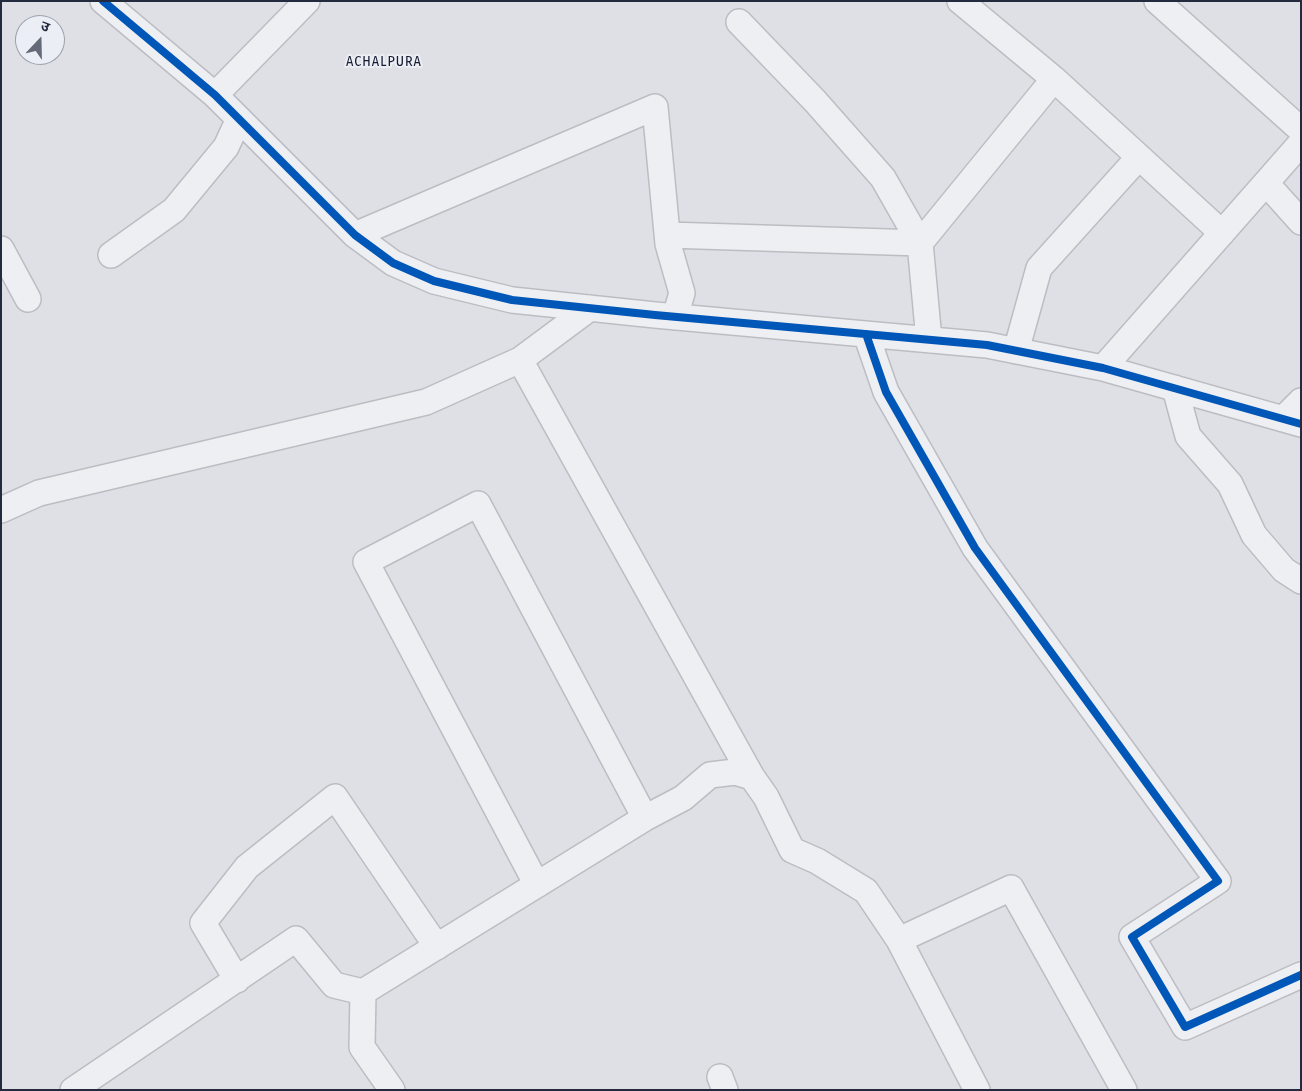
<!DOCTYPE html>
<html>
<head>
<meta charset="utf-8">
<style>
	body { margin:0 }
	#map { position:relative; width:1302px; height:1091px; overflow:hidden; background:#dfe0e5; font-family:"Fira Sans Condensed","Noto Sans Devanagari",sans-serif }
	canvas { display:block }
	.frame { position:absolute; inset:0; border:2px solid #242b3f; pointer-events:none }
	.north { position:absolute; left:15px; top:15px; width:50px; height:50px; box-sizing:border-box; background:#ebeef5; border:1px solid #9ba0ac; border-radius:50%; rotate:21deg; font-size:14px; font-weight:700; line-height:20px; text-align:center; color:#242b3f }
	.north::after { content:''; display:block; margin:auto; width:18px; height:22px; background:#656a79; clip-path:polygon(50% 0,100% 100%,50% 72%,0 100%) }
</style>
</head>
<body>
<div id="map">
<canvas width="1302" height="1091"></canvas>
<div class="frame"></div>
<div class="north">उ</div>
</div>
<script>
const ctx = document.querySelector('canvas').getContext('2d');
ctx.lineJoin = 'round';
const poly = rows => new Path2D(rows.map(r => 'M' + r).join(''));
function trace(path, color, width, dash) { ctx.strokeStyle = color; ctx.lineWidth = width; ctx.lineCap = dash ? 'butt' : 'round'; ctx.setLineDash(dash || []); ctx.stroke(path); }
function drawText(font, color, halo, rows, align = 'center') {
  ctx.font = font + ' "Fira Sans Condensed",sans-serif'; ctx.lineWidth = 4; ctx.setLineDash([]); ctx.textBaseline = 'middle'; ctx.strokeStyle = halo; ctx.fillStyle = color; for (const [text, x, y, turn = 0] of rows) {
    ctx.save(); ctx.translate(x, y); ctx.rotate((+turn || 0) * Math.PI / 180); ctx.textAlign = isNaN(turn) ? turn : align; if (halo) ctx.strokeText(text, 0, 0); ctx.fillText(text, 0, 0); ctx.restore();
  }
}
const minor = poly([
	[103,1,215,95,355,235,393,263,434,281,512,300,655,315,987,345,1103,368,1301,424],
	[960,1,1054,79,1222,233],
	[1157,1,1301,130],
	[739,22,815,101,883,178,920,243,929,340],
	[215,95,307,1],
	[1266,183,1301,222],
	[355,235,655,107,668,244,682,293,675,317],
	[668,235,920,243,1054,79],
	[1,249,28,299],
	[111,255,174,210,226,147,239,119],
	[866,334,886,392,975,548,1218,881,1132,937,1185,1027,1301,975],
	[1016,351,1039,268,1139,157],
	[520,360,752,777,766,797,792,850,817,861,866,891,899,940,977,1090],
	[1103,368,1301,143],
	[1175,388,1188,436,1230,484,1254,535,1284,570,1301,581],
	[1283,419,1301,401],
	[1,510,39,493,426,402,520,360,590,308],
	[537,885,366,562,478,504,645,818],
	[899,940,1011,888,1124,1090],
	[237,980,203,923,247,867,335,797,437,947],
	[363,992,362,1047,392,1090],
	[720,1077,725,1090],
	[73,1090,296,939,334,985,363,992,645,818,683,798,710,775,735,772,752,777]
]);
const cycleway = poly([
	[103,1,215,95,355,235,393,263,434,281,512,300,655,315,987,345,1103,368,1301,424],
	[866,334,886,392,975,548,1218,881,1132,937,1185,1027,1301,975]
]);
const neighbourhoodNames = [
	["ACHALPURA",384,62]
];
trace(minor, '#bcbdc3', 28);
trace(minor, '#eeeff2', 25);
trace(cycleway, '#0057b8', 8);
ctx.letterSpacing = '1px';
drawText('14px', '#171c30', '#ebeef5', neighbourhoodNames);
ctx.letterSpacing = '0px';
</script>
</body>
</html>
